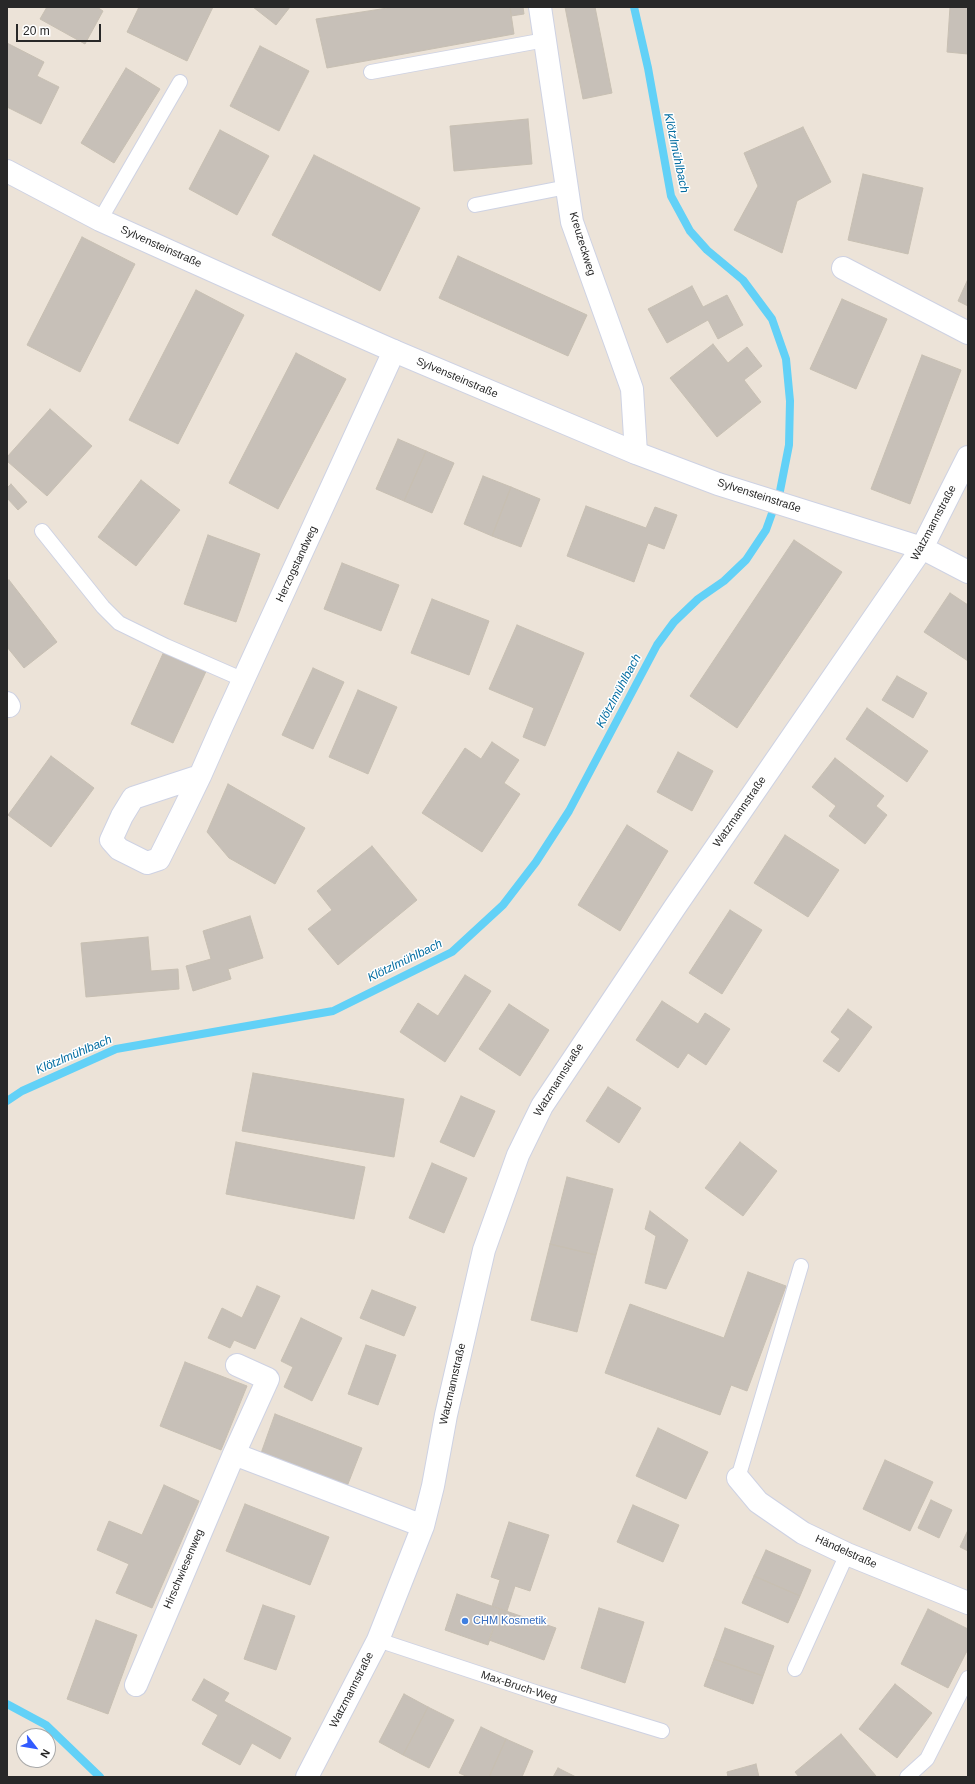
<!DOCTYPE html>
<html>
<head>
<meta charset="utf-8">
<style>
	body { margin:0 }
	#map { position:relative; width:975px; height:1784px; overflow:hidden; background:#ece3d8; font-family:Arial,sans-serif }
	canvas { display:block }
	.frame { position:absolute; inset:0; border:8px solid #282828; pointer-events:none }
	.north { position:absolute; left:16px; top:1728px; width:40px; height:40px; box-sizing:border-box; background:#fff; border:1px solid #a9a9a9; border-radius:50%; rotate:121deg; font-size:11px; font-weight:700; line-height:16px; text-align:center; color:#282828 }
	.north::after { content:''; display:block; margin:auto; width:14px; height:18px; background:#325bff; clip-path:polygon(50% 0,100% 100%,50% 72%,0 100%) }
	.scale { position:absolute; left:16px; top:24px; width:85px; height:18px; box-sizing:border-box; border:2px solid #282828; border-top:0; padding-left:5px; font-size:12px; line-height:14px; white-space:nowrap; color:#282828; -webkit-text-stroke:3px #fff; paint-order:stroke }
</style>
</head>
<body>
<div id="map">
<canvas width="975" height="1784"></canvas>
<div class="frame"></div>
<div class="north">N</div>
<div class="scale">20 m</div>
</div>
<script>
const ctx = document.querySelector('canvas').getContext('2d');
ctx.lineJoin = 'round';
const poly = rows => new Path2D(rows.map(r => 'M' + r).join(''));
function trace(path, color, width, dash) { ctx.strokeStyle = color; ctx.lineWidth = width; ctx.lineCap = dash ? 'butt' : 'round'; ctx.setLineDash(dash || []); ctx.stroke(path); }
function fillPath(path, color) { ctx.fillStyle = color; ctx.fill(path, 'evenodd'); }
function drawText(font, color, halo, rows, align = 'center') {
  ctx.font = font + ' Arial,sans-serif'; ctx.lineWidth = 3; ctx.setLineDash([]); ctx.textBaseline = 'middle'; ctx.strokeStyle = halo; ctx.fillStyle = color; for (const [text, x, y, turn = 0] of rows) {
    ctx.save(); ctx.translate(x, y); ctx.rotate((+turn || 0) * Math.PI / 180); ctx.textAlign = isNaN(turn) ? turn : align; if (halo) ctx.strokeText(text, 0, 0); ctx.fillText(text, 0, 0); ctx.restore();
  }
}
const stream = poly([
	[7,1101,22,1091,116,1049,333,1011,452,952,503,905,536,862,569,811,657,645,674,622,698,599,724,581,746,560,766,530,780,491,789,445,790,401,786,359,772,319,743,280,707,250,690,231,671,196,648,68,634,7],
	[7,1704,46,1725,100,1777]
]);
const building = poly([
	[47,7,97,7,103,11,85,44,40,19,47,7],
	[139,7,213,7,187,61,127,32,139,7],
	[253,7,290,7,276,25,253,7],
	[394,7,510,7,514,34,327,68,316,19,394,7],
	[510,7,523,7,524,14,511,16,510,7],
	[565,7,595,7,612,93,583,99,565,7],
	[950,7,968,7,968,54,947,52,950,7],
	[7,43,44,62,37,76,59,87,41,124,7,107,7,43],
	[260,46,309,71,279,131,230,106,260,46],
	[126,68,160,89,114,163,81,143,126,68],
	[528,119,532,164,454,171,450,126,528,119],
	[803,127,831,182,797,201,782,253,734,230,758,186,744,153,803,127],
	[220,130,269,156,237,215,189,189,220,130],
	[314,155,420,208,380,291,272,235,314,155],
	[863,174,923,188,908,254,848,240,863,174],
	[82,237,135,264,80,372,27,345,82,237],
	[458,256,587,315,568,356,439,298,458,256],
	[968,279,968,306,958,301,968,279],
	[692,286,703,307,727,295,743,325,718,339,708,320,667,343,648,309,692,286],
	[196,290,244,315,178,444,129,420,196,290],
	[842,299,887,319,856,389,810,369,842,299],
	[713,344,728,363,747,347,762,366,744,380,761,402,717,437,670,378,713,344],
	[296,353,346,379,278,509,229,483,296,353],
	[922,355,961,370,910,504,871,489,922,355],
	[50,409,92,446,47,496,7,461,7,457,50,409],
	[398,439,426,451,404,501,376,489,398,439],
	[426,451,454,463,432,513,404,501,426,451],
	[483,476,511,487,492,536,464,524,483,476],
	[141,480,180,510,136,566,98,537,141,480],
	[11,484,27,502,18,510,7,498,7,488,11,484],
	[511,487,540,499,521,547,492,536,511,487],
	[586,506,646,528,655,507,677,515,664,549,648,543,634,582,567,556,586,506],
	[208,535,260,554,236,622,184,604,208,535],
	[794,540,842,572,737,728,690,696,794,540],
	[342,563,399,585,381,631,324,609,342,563],
	[9,580,57,642,24,668,7,647,7,581,9,580],
	[950,593,968,605,968,661,924,632,950,593],
	[432,599,489,621,469,675,411,653,432,599],
	[517,625,584,653,545,746,523,737,534,708,489,689,517,625],
	[166,647,208,667,173,743,131,724,166,647],
	[313,668,344,682,313,749,282,735,313,668],
	[897,676,927,693,913,718,882,700,897,676],
	[358,690,397,707,368,774,329,757,358,690],
	[867,708,928,751,907,782,846,739,867,708],
	[492,742,519,760,504,783,520,794,482,852,422,813,465,748,481,759,492,742],
	[678,752,713,771,692,811,657,792,678,752],
	[51,756,94,788,51,847,8,815,51,756],
	[835,758,884,796,876,806,887,815,865,844,829,816,836,806,812,787,835,758],
	[228,784,305,828,275,884,229,858,207,832,228,784],
	[627,825,668,851,620,931,578,905,627,825],
	[785,835,839,870,808,917,754,883,785,835],
	[372,846,417,900,338,965,308,929,332,910,317,891,372,846],
	[730,910,762,930,722,994,689,973,730,910],
	[250,916,263,958,228,969,231,979,193,991,186,966,211,959,203,931,250,916],
	[148,937,151,971,178,969,179,989,86,997,81,943,148,937],
	[465,975,491,991,445,1062,400,1032,418,1003,438,1016,465,975],
	[662,1001,698,1024,705,1013,730,1029,706,1065,688,1053,678,1068,636,1040,662,1001],
	[509,1004,549,1030,520,1076,479,1049,509,1004],
	[848,1009,872,1027,839,1072,823,1061,840,1039,831,1032,848,1009],
	[253,1073,404,1099,394,1157,242,1131,253,1073],
	[608,1087,641,1108,619,1143,586,1121,608,1087],
	[461,1096,495,1111,474,1157,440,1142,461,1096],
	[236,1142,365,1167,354,1219,226,1194,236,1142],
	[740,1142,777,1171,743,1216,705,1188,740,1142],
	[432,1163,467,1178,444,1233,409,1218,432,1163],
	[567,1177,613,1189,596,1255,550,1244,567,1177],
	[650,1211,688,1240,666,1289,645,1283,656,1236,645,1229,650,1211],
	[550,1244,596,1255,577,1332,531,1320,550,1244],
	[748,1272,786,1286,747,1391,731,1385,720,1415,605,1373,630,1304,724,1338,748,1272],
	[257,1286,280,1296,255,1349,234,1340,230,1348,208,1338,222,1308,242,1318,257,1286],
	[372,1290,416,1307,404,1336,360,1318,372,1290],
	[301,1318,342,1338,312,1401,284,1387,293,1367,281,1361,301,1318],
	[366,1345,396,1355,378,1405,348,1394,366,1345],
	[185,1362,247,1386,221,1450,160,1426,185,1362],
	[275,1414,362,1448,346,1489,260,1456,275,1414],
	[658,1428,708,1452,686,1499,636,1476,658,1428],
	[885,1460,933,1482,910,1531,863,1509,885,1460],
	[164,1485,199,1501,152,1608,116,1593,129,1564,97,1550,109,1521,142,1535,164,1485],
	[931,1500,952,1510,939,1538,918,1528,931,1500],
	[245,1504,329,1537,310,1585,226,1551,245,1504],
	[633,1505,679,1525,663,1562,617,1542,633,1505],
	[509,1522,549,1535,530,1591,515,1586,507,1611,492,1606,500,1580,491,1577,509,1522],
	[968,1530,968,1551,960,1547,968,1530],
	[766,1550,811,1570,800,1596,754,1576,766,1550],
	[754,1576,800,1596,788,1623,742,1603,754,1576],
	[457,1594,500,1609,488,1645,445,1630,457,1594],
	[263,1605,295,1616,276,1670,244,1659,263,1605],
	[599,1608,644,1622,625,1683,581,1668,599,1608],
	[500,1609,556,1628,544,1660,489,1640,500,1609],
	[928,1609,968,1629,968,1649,948,1688,901,1664,928,1609],
	[96,1620,137,1635,108,1714,67,1699,96,1620],
	[725,1628,774,1646,763,1676,714,1659,725,1628],
	[714,1659,763,1676,753,1704,704,1686,714,1659],
	[204,1679,229,1693,224,1701,291,1738,280,1759,252,1743,240,1765,202,1744,218,1715,192,1700,204,1679],
	[895,1684,932,1713,897,1758,859,1729,895,1684],
	[404,1694,428,1707,403,1755,379,1742,404,1694],
	[428,1707,454,1720,429,1768,403,1755,428,1707],
	[481,1727,506,1739,489,1777,468,1777,459,1773,481,1727],
	[841,1734,876,1776,799,1777,795,1772,841,1734],
	[506,1739,533,1751,522,1777,489,1777,506,1739],
	[756,1764,759,1777,728,1777,727,1772,756,1764],
	[558,1768,576,1777,553,1777,558,1768]
]);
const service = poly([
	[371,72,545,40],
	[475,205,567,187],
	[100,220,180,82],
	[42,531,103,607,119,623,166,646,244,680],
	[738,1478,801,1266],
	[378,1640,538,1693,662,1731],
	[795,1669,847,1554],
	[907,1777,927,1759,968,1678]
]);
const minor = poly([
	[540,7,572,222,632,389,636,453],
	[843,268,968,333],
	[7,703,9,706],
	[200,776,133,798,122,816,111,840,119,849,147,863,159,859,183,811,200,776,223,724,394,351],
	[234,1454,268,1379,237,1365],
	[738,1478,758,1502,803,1533,847,1554,968,1603],
	[136,1685,234,1454,423,1526],
	[307,1777,378,1640,423,1526,433,1486,446,1415,484,1250,518,1155,542,1106,675,907,922,548]
]);
const tertiary = poly([
	[7,171,100,220,267,295,394,351,636,453,718,484,922,548,968,572],
	[922,548,968,457]
]);
const markers = [
	[465,1621,4,"#3f7fe0"]
];
const streetNames = [
	["Kreuzeckweg",582,244,73],
	["Sylvensteinstraße",161,247,24],
	["Sylvensteinstraße",457,378,23],
	["Sylvensteinstraße",759,496,18],
	["Watzmannstraße",934,523,-62],
	["Herzogstandweg",297,564,-65],
	["Watzmannstraße",740,812,-55],
	["Watzmannstraße",559,1080,-58],
	["Watzmannstraße",453,1384,-77],
	["Händelstraße",846,1552,24],
	["Hirschwiesenweg",184,1569,-67],
	["Max-Bruch-Weg",519,1687,18],
	["Watzmannstraße",352,1690,-63]
];
const shopNames = [
	["CHM Kosmetik",473,1621]
];
const waterNames = [
	["Klötzlmühlbach",676,153,78],
	["Klötzlmühlbach",619,691,-62],
	["Klötzlmühlbach",405,961,-26],
	["Klötzlmühlbach",74,1055,-23]
];
trace(stream, '#62d1f7', 8);
fillPath(building, '#c7c0b8');
trace(building, '#c7bfb2', 1);
trace(service, '#ced2e3', 16);
trace(minor, '#ced2e3', 24);
trace(tertiary, '#ced2e3', 24);
trace(service, '#fff', 14);
trace(minor, '#fff', 22);
trace(tertiary, '#fff', 22);
for (const [x, y, r, color] of markers) { const dot = new Path2D(); dot.arc(x, y, r, 0, 2 * Math.PI); ctx.fillStyle = color; ctx.fill(dot); trace(dot, '#fff', 1.5); }
drawText('11px', '#282828', '#fff', streetNames);
drawText('11px', '#366cbe', '#fff', shopNames, 'left');
drawText('italic 12px', '#046da1', '#fff', waterNames);
</script>
</body>
</html>
